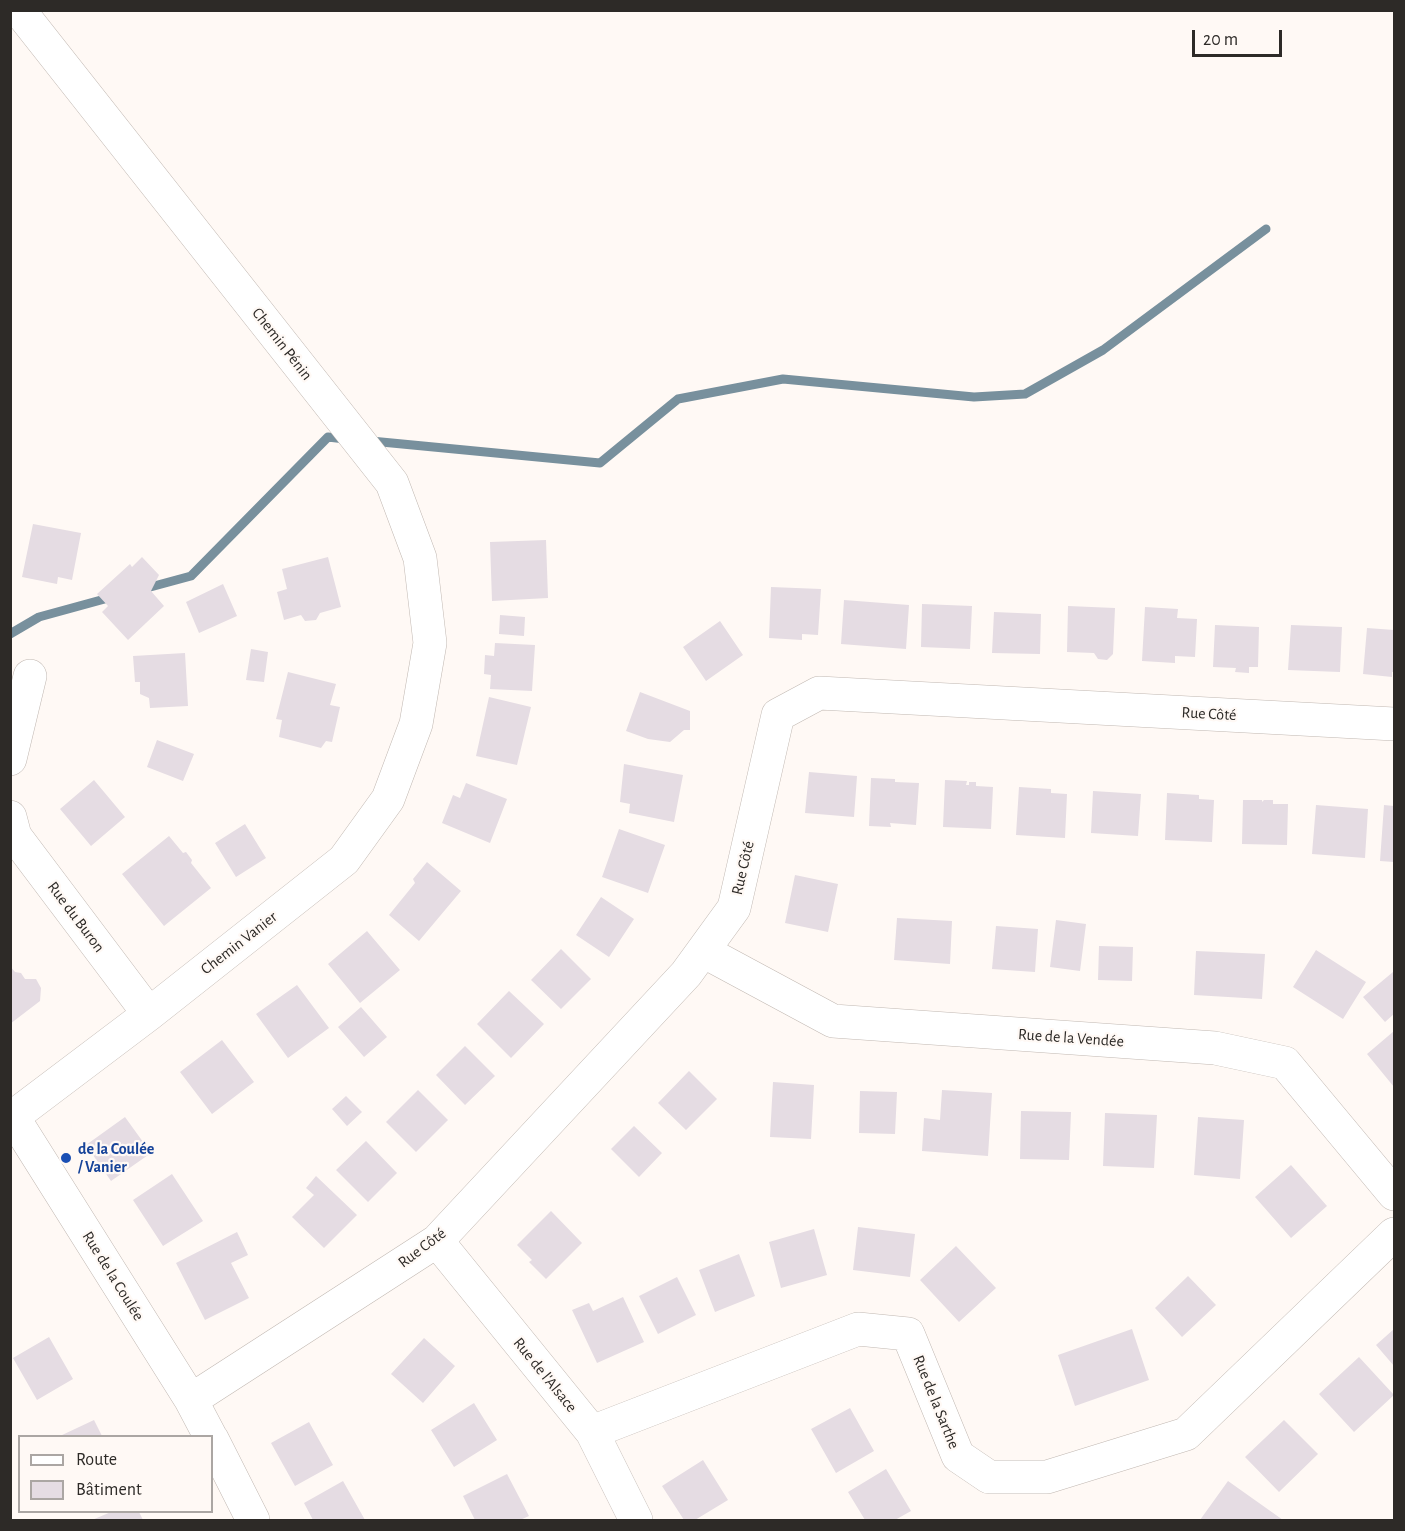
<!DOCTYPE html>
<html>
<head>
<meta charset="utf-8">
<style>
	body { margin:0 }
	#map { position:relative; width:1405px; height:1531px; overflow:hidden; background:#fff9f5; font-family:"Alegreya Sans",sans-serif }
	canvas { display:block }
	.frame { position:absolute; inset:0; border:12px solid #2d2a27; pointer-events:none }
	.legend { position:absolute; left:18px; top:1435px; width:195px; height:78px; box-sizing:border-box; background:#fff9f5; border:2px solid #aba6a3; margin:0; padding:8px 10px; list-style:none; font-size:18px; color:#2d2a27 }
	.legend li { display:flex; align-items:center; gap:12px; height:30px }
	.legend b { width:30px; border:2px solid #aba6a3 }
	.scale { position:absolute; left:1192px; top:30px; width:90px; height:27px; box-sizing:border-box; border:3px solid #2d2a27; border-top:0; padding-left:8px; font-size:18px; line-height:21px; white-space:nowrap; color:#2d2a27; -webkit-text-stroke:4px #fff9f5; paint-order:stroke }
</style>
</head>
<body>
<div id="map">
<canvas width="1405" height="1531"></canvas>
<div class="frame"></div>
<ul class="legend">
<li><b style="height:8px;background:#fff"></b>Route</li>
<li><b style="height:16px;background:#e5dce3"></b>Bâtiment</li>
</ul>
<div class="scale">20 m</div>
</div>
<script>
const ctx = document.querySelector('canvas').getContext('2d');
ctx.lineJoin = 'round';
const poly = rows => new Path2D(rows.map(r => 'M' + r).join(''));
function trace(path, color, width, dash) { ctx.strokeStyle = color; ctx.lineWidth = width; ctx.lineCap = dash ? 'butt' : 'round'; ctx.setLineDash(dash || []); ctx.stroke(path); }
function fillPath(path, color) { ctx.fillStyle = color; ctx.fill(path, 'evenodd'); }
function drawText(font, color, halo, rows, align = 'center') {
  ctx.font = font + ' "Alegreya Sans",sans-serif'; ctx.lineWidth = 4.5; ctx.setLineDash([]); ctx.textBaseline = 'middle'; ctx.strokeStyle = halo; ctx.fillStyle = color; for (const [text, x, y, turn = 0] of rows) {
    ctx.save(); ctx.translate(x, y); ctx.rotate((+turn || 0) * Math.PI / 180); ctx.textAlign = isNaN(turn) ? turn : align; if (halo) ctx.strokeText(text, 0, 0); ctx.fillText(text, 0, 0); ctx.restore();
  }
}
const stream = poly([
	[371,441,600,463,678,399,783,379,974,397,1025,394,1103,350,1266,229],
	[143,589,191,576,328,437,345,439],
	[10,634,39,617,112,597]
]);
const building = poly([
	[33,524,81,533,72,580,58,577,57,584,22,577],
	[546,540,548,598,492,601,490,542],
	[142,557,159,575,151,591,164,606,128,640,102,612,108,606,97,594,130,564,132,567],
	[328,557,341,607,320,613,316,620,305,621,301,615,284,620,277,592,287,589,282,569],
	[223,584,237,616,199,633,186,602],
	[771,587,821,589,818,635,802,634,802,640,769,638],
	[844,600,909,605,906,649,841,644],
	[922,604,972,606,970,649,921,647],
	[1068,606,1115,608,1113,654,1107,660,1098,659,1094,653,1067,652],
	[1145,607,1178,609,1177,618,1197,619,1195,657,1175,656,1175,663,1142,661],
	[994,612,1041,614,1040,654,992,653],
	[500,615,525,617,524,636,499,634],
	[720,621,743,655,706,681,683,647],
	[1215,625,1259,627,1258,667,1249,667,1249,673,1235,672,1236,668,1213,667],
	[1291,625,1342,627,1340,672,1288,670],
	[1367,628,1394,630,1394,672,1392,672,1392,677,1363,674],
	[495,643,535,645,532,691,490,689,491,675,484,674,485,655,494,656],
	[251,649,268,652,264,682,246,680],
	[185,653,188,706,150,708,149,698,140,694,140,682,135,682,133,656],
	[288,672,336,684,330,705,340,707,332,742,326,741,321,748,279,737,282,720,276,719],
	[640,692,690,711,690,730,684,730,670,742,648,739,626,731],
	[489,697,531,707,517,765,476,756],
	[157,740,194,754,183,781,147,767],
	[624,764,683,775,674,822,629,813,630,804,620,802],
	[809,772,857,776,854,817,805,813],
	[871,778,895,779,895,782,919,783,916,825,890,823,891,827,869,826],
	[94,780,125,817,91,846,60,809],
	[945,780,967,781,966,785,969,785,969,782,976,782,976,786,993,787,991,829,943,827],
	[466,783,507,799,490,843,442,823,453,795,460,798],
	[1019,787,1051,789,1051,793,1067,794,1065,838,1016,835],
	[1093,791,1141,794,1138,836,1091,833],
	[1167,793,1199,795,1199,799,1214,800,1212,842,1165,840],
	[1243,800,1262,800,1262,802,1264,800,1273,800,1273,804,1288,804,1287,845,1242,844],
	[1316,805,1368,809,1365,858,1312,854],
	[1384,805,1394,806,1394,862,1380,861],
	[245,824,266,858,236,877,215,843],
	[619,829,665,845,648,893,602,877],
	[169,836,183,853,186,852,192,860,191,863,211,888,164,926,122,874],
	[427,862,461,891,419,941,389,915,415,883,413,879],
	[795,875,838,884,828,932,785,923],
	[601,897,634,919,609,957,576,935],
	[897,918,952,921,950,964,894,960],
	[1056,920,1086,924,1080,971,1050,967],
	[996,926,1038,929,1035,972,992,969],
	[367,931,400,970,360,1003,328,964],
	[1099,946,1133,947,1132,981,1098,980],
	[561,949,591,979,561,1009,531,980],
	[1316,950,1366,982,1343,1019,1293,987],
	[1196,951,1265,954,1262,999,1194,995],
	[10,966,15,972,21,973,25,979,36,979,41,988,40,1001,10,1024],
	[1393,972,1394,1014,1385,1022,1363,997],
	[297,985,329,1028,288,1058,256,1014],
	[509,991,544,1024,511,1058,477,1024],
	[361,1007,387,1037,364,1057,338,1027],
	[1394,1031,1394,1087,1367,1054],
	[222,1040,254,1082,212,1114,180,1072],
	[465,1046,495,1076,465,1105,436,1075],
	[689,1071,717,1099,686,1130,658,1103],
	[773,1082,814,1085,811,1139,770,1137],
	[418,1090,448,1120,416,1152,386,1122],
	[942,1090,992,1093,988,1156,922,1151,924,1118,940,1120],
	[860,1091,897,1092,895,1134,859,1133],
	[346,1096,362,1112,347,1126,332,1109],
	[1021,1111,1071,1112,1069,1160,1020,1159],
	[1105,1113,1157,1115,1154,1168,1103,1166],
	[125,1117,151,1153,111,1181,86,1145],
	[1198,1117,1244,1120,1240,1179,1194,1175],
	[634,1126,662,1153,639,1177,611,1149],
	[366,1141,397,1173,368,1202,336,1170],
	[1291,1165,1327,1206,1291,1238,1255,1197],
	[172,1174,203,1221,163,1246,133,1200],
	[316,1176,357,1215,324,1248,292,1217,314,1195,306,1188],
	[551,1211,582,1243,546,1279,529,1262,532,1260,517,1245],
	[858,1227,915,1234,910,1277,853,1270],
	[814,1229,827,1275,781,1288,769,1242],
	[237,1232,248,1255,231,1263,249,1298,205,1320,176,1263],
	[956,1246,996,1288,959,1322,920,1280],
	[739,1254,755,1296,715,1312,699,1270],
	[1188,1276,1216,1305,1182,1337,1155,1308],
	[677,1277,696,1315,658,1334,639,1296],
	[623,1297,644,1342,597,1363,572,1310,589,1303,593,1311],
	[1132,1329,1149,1380,1075,1406,1058,1355],
	[1394,1329,1394,1366,1376,1345],
	[49,1337,73,1379,37,1400,13,1358],
	[424,1338,455,1366,423,1403,391,1374],
	[1359,1357,1394,1395,1354,1432,1319,1394],
	[474,1403,497,1440,454,1467,431,1430],
	[850,1408,874,1451,836,1473,811,1429],
	[94,1420,102,1436,60,1436],
	[1284,1420,1318,1454,1279,1492,1245,1457],
	[309,1422,333,1465,295,1486,271,1443],
	[703,1460,728,1500,695,1520,684,1520,662,1486],
	[886,1469,911,1511,895,1520,865,1520,848,1492],
	[507,1474,529,1516,520,1520,475,1520,463,1496],
	[343,1481,365,1520,313,1520,304,1503],
	[1228,1481,1283,1520,1200,1520],
	[111,1512,139,1512,143,1520,92,1520]
]);
const minor = poly([
	[10,759,30,676],
	[10,817,15,836,149,1014],
	[703,951,833,1021,1215,1048,1285,1063,1394,1194],
	[13,1117,191,1400,210,1436],
	[10,1119,149,1014,344,860,388,799,416,724,430,643,420,558,392,483,19,10],
	[437,1241,592,1432,636,1520],
	[191,1400,437,1241,686,974,734,908,778,715,819,693,1394,724],
	[592,1432,858,1329,908,1334,958,1456,989,1477,1047,1477,1186,1434,1394,1234],
	[212,1439,253,1520]
]);
const markers = [
	[66,1158,6,"#1a4fb4"]
];
const streetNames = [
	["Chemin Pénin",282,344,52],
	["Rue Côté",1209,714,3],
	["Rue Côté",743,868,-77],
	["Rue du Buron",76,917,53],
	["Chemin Vanier",239,943,-38],
	["Rue de la Vendée",1071,1038,4],
	["Rue Côté",422,1248,-37],
	["Rue de la Coulée",113,1276,58],
	["Rue de l'Alsace",545,1375,51],
	["Rue de la Sarthe",936,1402,68]
];
const transitNames = [
	["de la Coulée",78,1149],
	["/ Vanier",78,1167]
];
trace(stream, '#78909d', 9);
fillPath(building, '#e5dce3');
trace(minor, '#c1b8b2', 34);
trace(minor, '#fff', 33);
for (const [x, y, r, color] of markers) { const dot = new Path2D(); dot.arc(x, y, r, 0, 2 * Math.PI); ctx.fillStyle = color; ctx.fill(dot); trace(dot, '#fff9f5', 2); }
drawText('16px', '#2d2a27', '#fff9f5', streetNames);
drawText('bold 16px', '#164399', '#fff9f5', transitNames, 'left');
</script>
</body>
</html>
